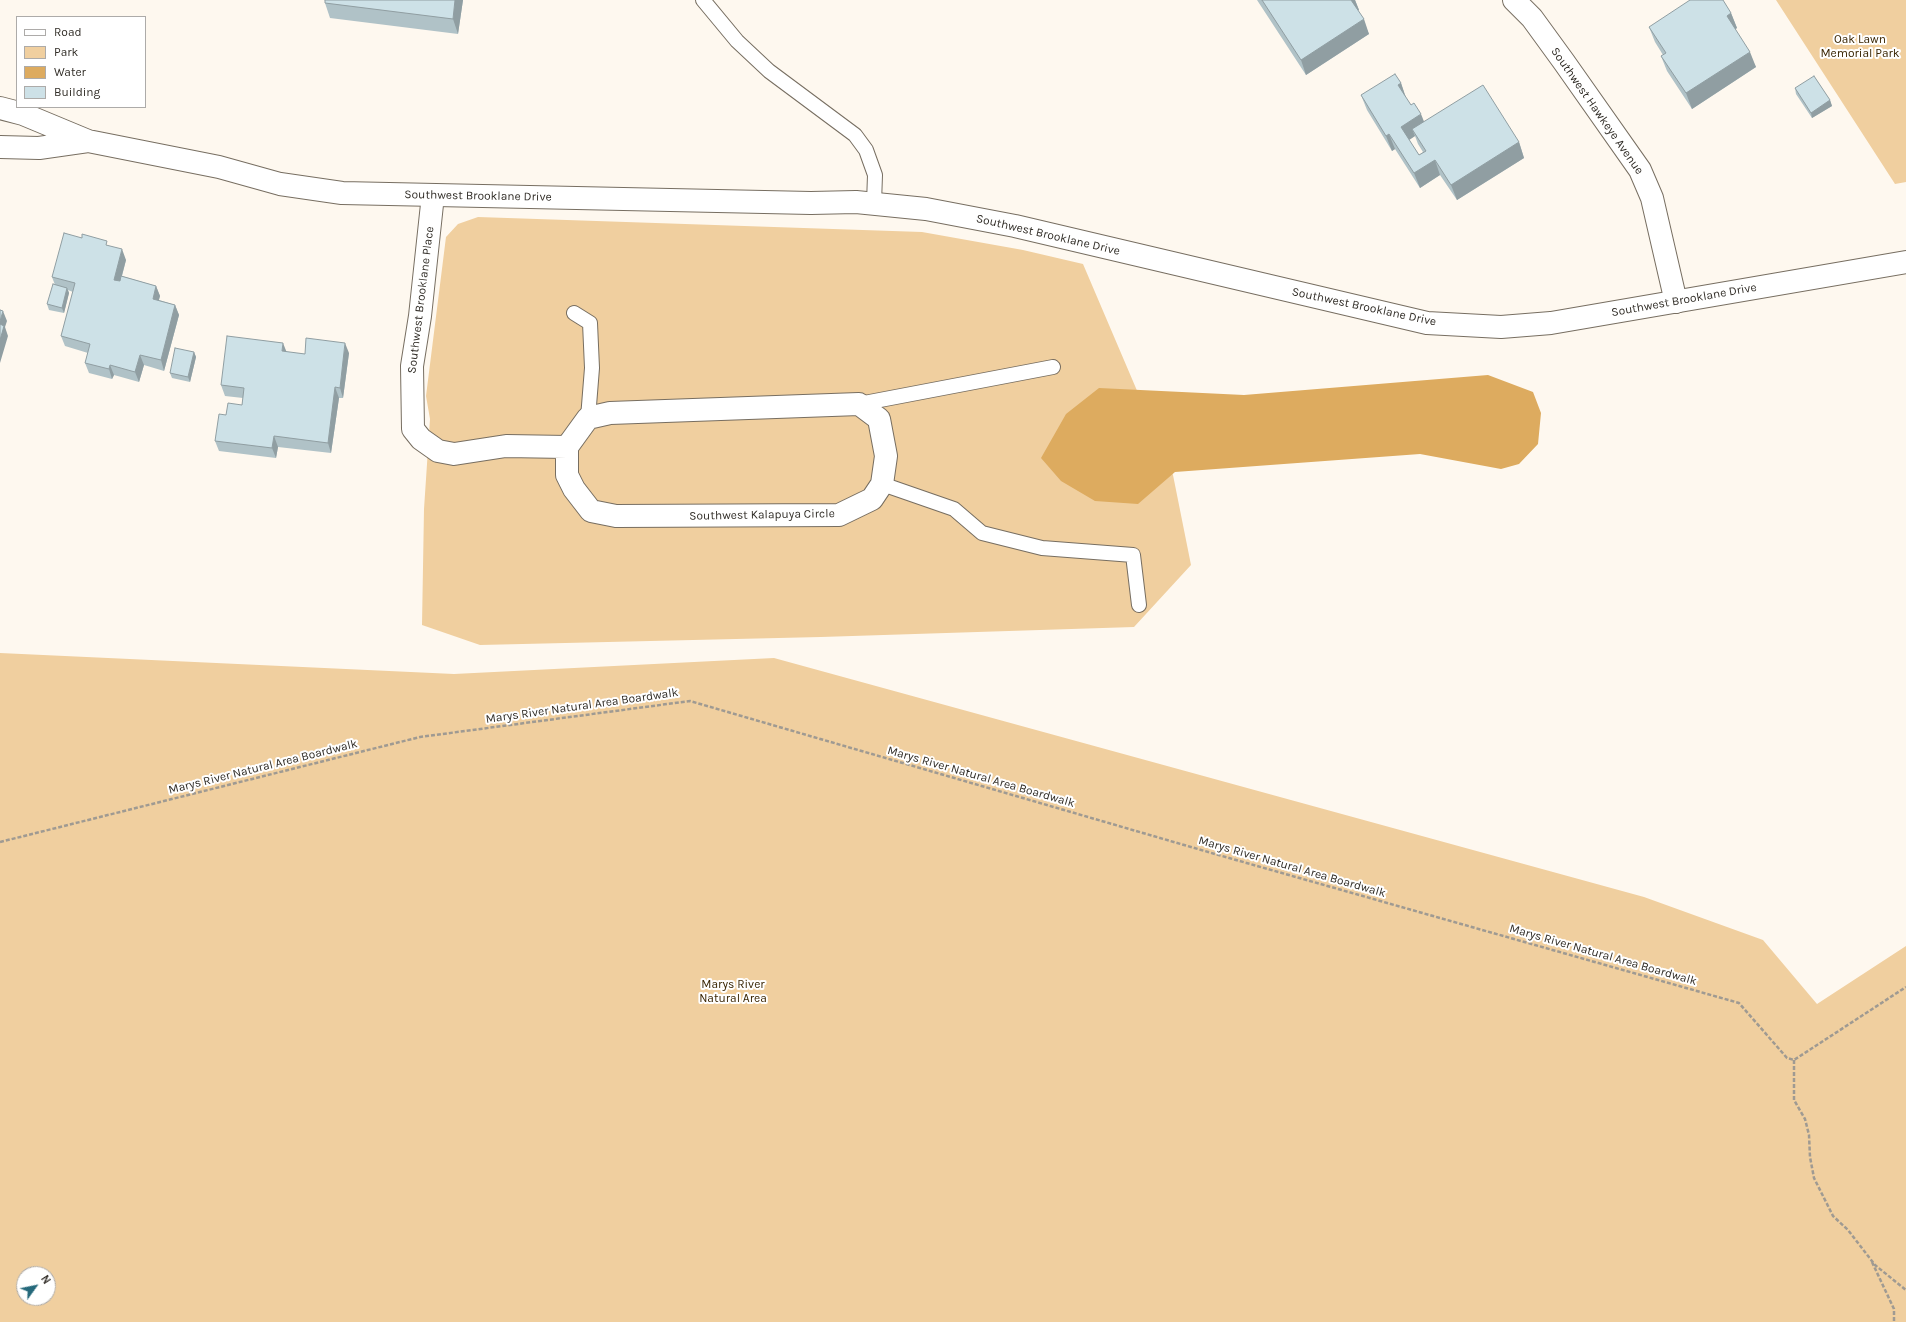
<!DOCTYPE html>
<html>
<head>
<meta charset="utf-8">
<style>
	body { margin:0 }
	#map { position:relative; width:1906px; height:1322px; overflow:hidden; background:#fef8ef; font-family:Karla,sans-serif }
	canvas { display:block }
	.legend { position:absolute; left:16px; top:16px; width:130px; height:92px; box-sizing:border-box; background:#fff; border:1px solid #adaba9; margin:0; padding:5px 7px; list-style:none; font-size:12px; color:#312d27 }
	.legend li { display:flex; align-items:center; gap:8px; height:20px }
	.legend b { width:20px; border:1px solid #adaba9 }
	.north { position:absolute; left:16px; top:1266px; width:40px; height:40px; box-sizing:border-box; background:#fff; border:1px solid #adaba9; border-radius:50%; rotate:57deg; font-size:11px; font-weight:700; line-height:16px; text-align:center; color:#312d27 }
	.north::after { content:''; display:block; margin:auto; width:14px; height:18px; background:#25697b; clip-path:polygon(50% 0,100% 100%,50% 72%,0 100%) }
</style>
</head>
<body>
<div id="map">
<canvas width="1906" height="1322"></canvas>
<ul class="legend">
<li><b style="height:5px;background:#fff"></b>Road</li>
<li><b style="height:11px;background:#f0cf9f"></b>Park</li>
<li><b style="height:11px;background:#ddab5f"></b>Water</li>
<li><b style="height:11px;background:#cde1e7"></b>Building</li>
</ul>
<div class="north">N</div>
</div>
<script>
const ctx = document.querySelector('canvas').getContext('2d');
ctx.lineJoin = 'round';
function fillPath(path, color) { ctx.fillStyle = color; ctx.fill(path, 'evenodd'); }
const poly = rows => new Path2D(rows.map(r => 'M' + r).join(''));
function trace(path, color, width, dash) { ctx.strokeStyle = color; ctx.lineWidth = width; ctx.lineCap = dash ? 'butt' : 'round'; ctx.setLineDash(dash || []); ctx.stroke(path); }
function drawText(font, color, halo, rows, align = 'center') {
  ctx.font = font + ' Karla,sans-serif'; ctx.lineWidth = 4; ctx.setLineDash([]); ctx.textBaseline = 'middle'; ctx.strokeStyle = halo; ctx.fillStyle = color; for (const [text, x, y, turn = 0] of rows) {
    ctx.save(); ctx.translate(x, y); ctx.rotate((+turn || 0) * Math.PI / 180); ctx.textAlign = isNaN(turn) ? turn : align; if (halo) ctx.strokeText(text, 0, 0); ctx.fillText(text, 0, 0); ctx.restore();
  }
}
const green = poly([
	[1776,0,1906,0,1906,182,1895,184],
	[478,217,922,232,1023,250,1083,264,1173,475,1191,565,1134,627,821,637,480,645,422,625,424,509,430,419,426,396,446,237,458,224],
	[0,653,454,674,774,658,1644,897,1763,940,1817,1004,1906,946,1906,1322,0,1322],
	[24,1274,48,1274,48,1298,24,1298]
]);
const water = poly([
	[1488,375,1533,392,1541,413,1538,444,1519,464,1501,469,1420,454,1175,472,1138,504,1095,501,1061,481,1041,458,1066,414,1099,388,1244,395]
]);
const path = poly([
	[0,842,420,737,690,701,1215,854,1739,1003,1787,1058,1794,1060,1906,987],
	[1794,1060,1794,1100,1805,1119,1809,1135,1810,1157,1814,1178,1833,1216,1848,1230,1875,1265,1906,1290],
	[1872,1262,1894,1309,1894,1322]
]);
const service = poly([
	[703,0,737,41,769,71,855,135,866,150,875,175,874,203],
	[574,313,590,323,592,368,588,418],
	[859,404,1053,367],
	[882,484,954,509,982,533,1042,548,1133,555,1139,605]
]);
const minor = poly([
	[1514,0,1532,18,1564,62,1640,170,1652,198,1676,302],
	[433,195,420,316,412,366,413,429,421,439,438,451,454,454,506,446,567,447,588,418,610,413,859,404,879,419,886,456,882,484,872,499,839,515,616,516,591,511,574,489,567,475,567,447]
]);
const tertiary = poly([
	[0,108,23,114,88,141,219,167,280,184,342,193,811,203,856,202,926,209,1015,226,1427,323,1501,327,1551,323,1906,262],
	[0,147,39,148,88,141]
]);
const wall = poly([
	[463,0,458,34,330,18,325,3],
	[1257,0,1355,0,1359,10,1358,10,1369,34,1306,75],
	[1731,13,1737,28,1735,29,1756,67,1692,109,1667,71,1661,56,1663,55,1655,42,1649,27],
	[1401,83,1406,98,1411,105,1424,122,1519,142,1524,158,1457,200,1440,175,1420,188,1395,149,1392,151,1367,110,1361,95],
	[1415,136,1418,144,1423,152,1419,155,1409,140],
	[1795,88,1830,100,1832,106,1812,118,1796,94],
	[82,238,108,246,126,260,122,276,156,286,160,296,159,300,175,305,179,315,164,371,144,365,139,382,114,375,112,379,89,373,85,363,88,353,65,346,61,336,73,292,68,290,69,293,64,313,49,310,47,304,55,285,52,277],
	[194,352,196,357,190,382,172,378,170,373],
	[286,352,305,354,349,353,343,398,339,398,331,453,278,447,276,458,219,451,215,441,226,415,242,405,243,398,225,396,221,385]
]);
const shadedWall = poly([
	[455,0,463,0,458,34,453,19],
	[1350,0,1355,0,1359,10,1355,12],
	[1731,13,1737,28,1732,32,1727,16],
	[1364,19,1369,34,1306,75,1301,60],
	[1750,52,1756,67,1692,109,1686,93],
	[1401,83,1406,98,1398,85],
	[1830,100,1832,106,1812,118,1811,113],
	[1421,114,1427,129,1412,129,1415,136,1406,142,1401,127],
	[1389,134,1395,149,1392,151,1386,136],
	[1519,142,1524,158,1457,200,1451,185],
	[1435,160,1440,175,1420,188,1414,173],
	[122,249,126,260,118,290,114,280],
	[156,286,160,296,156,309,153,299],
	[67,288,69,293,64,313,62,308],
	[175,305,179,315,164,371,161,360],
	[3,311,7,321,5,327,8,336,0,363,0,321],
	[283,343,287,353,282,351],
	[345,343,349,353,343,398,340,388],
	[194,352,196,357,190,382,188,377],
	[140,355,144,365,139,382,135,372],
	[110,365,114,375,112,379,109,369],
	[335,387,339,398,331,453,328,443],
	[274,436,278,447,276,458,272,448]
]);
const building = poly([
	[325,0,455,0,453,19,325,3,325,0],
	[1262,0,1351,0,1364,19,1301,60,1262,0],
	[1690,0,1723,0,1731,13,1727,16,1750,52,1686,93,1661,56,1666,53,1649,27,1690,0],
	[1395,74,1401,83,1398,85,1411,105,1414,103,1421,114,1401,127,1419,155,1426,151,1412,129,1483,85,1519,142,1451,185,1435,160,1414,173,1389,134,1386,136,1361,95,1395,74],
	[1814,76,1830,100,1811,113,1795,88,1814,76],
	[64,233,82,238,82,234,107,241,106,245,122,249,114,280,120,281,121,276,156,286,153,299,175,305,161,360,140,355,135,372,110,365,109,369,85,363,90,344,61,336,75,283,52,277,64,233],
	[53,284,67,288,62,308,47,304,53,284],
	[0,310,3,311,0,321,0,310],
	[0,324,4,326,0,340,0,324],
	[227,336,283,343,282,351,305,354,306,338,345,343,340,388,335,387,328,443,274,436,272,448,215,441,219,414,226,415,228,403,242,405,244,388,221,385,227,336],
	[175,348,194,352,188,377,170,373,175,348]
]);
const parkNames = [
	["Oak Lawn",1860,40],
	["Memorial Park",1860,54],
	["Marys River",733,985],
	["Natural Area",733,999]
];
const streetNames = [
	["Southwest Hawkeye Avenue",1597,111,55],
	["Southwest Brooklane Drive",478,196,1],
	["Southwest Brooklane Drive",1048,235,13],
	["Southwest Brooklane Place",421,300,-83],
	["Southwest Brooklane Drive",1684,300,-10],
	["Southwest Brooklane Drive",1364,307,12],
	["Southwest Kalapuya Circle",762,515,-1],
	["Marys River Natural Area Boardwalk",582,706,-8],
	["Marys River Natural Area Boardwalk",263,767,-14],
	["Marys River Natural Area Boardwalk",981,777,16],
	["Marys River Natural Area Boardwalk",1292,867,16],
	["Marys River Natural Area Boardwalk",1603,955,16]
];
fillPath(green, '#f0cf9f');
fillPath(water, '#ddab5f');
trace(service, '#776e61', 16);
trace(minor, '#776e61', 24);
trace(tertiary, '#776e61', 24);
trace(path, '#9f9a92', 2.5, [4, 2]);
trace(service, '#fff', 14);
trace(minor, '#fff', 22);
trace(tertiary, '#fff', 22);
fillPath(wall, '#b0c2c7');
fillPath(shadedWall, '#909ea2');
fillPath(building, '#cde1e7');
trace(building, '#909ea2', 1);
drawText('12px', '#392503', '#fff', parkNames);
drawText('12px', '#312d27', '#fff', streetNames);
</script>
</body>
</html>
